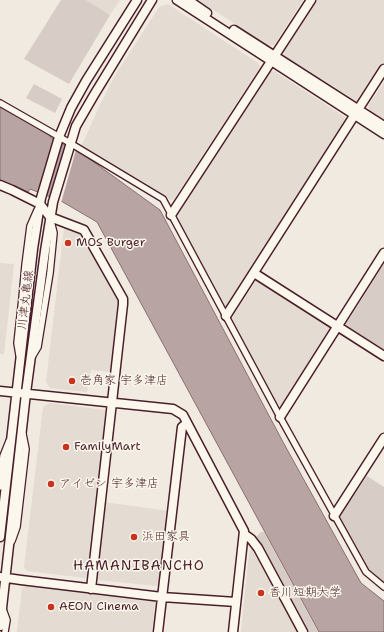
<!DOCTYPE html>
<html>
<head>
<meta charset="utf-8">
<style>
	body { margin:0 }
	canvas { display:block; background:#f0eae0 }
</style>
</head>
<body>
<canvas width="384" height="632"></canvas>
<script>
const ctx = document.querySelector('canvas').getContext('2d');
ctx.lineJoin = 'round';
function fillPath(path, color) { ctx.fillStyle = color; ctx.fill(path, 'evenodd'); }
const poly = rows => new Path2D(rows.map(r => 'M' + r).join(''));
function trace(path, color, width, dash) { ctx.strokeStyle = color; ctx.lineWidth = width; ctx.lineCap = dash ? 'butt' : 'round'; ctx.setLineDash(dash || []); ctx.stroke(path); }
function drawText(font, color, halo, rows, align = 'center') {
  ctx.font = font + ' "Shantell Sans","Klee One",sans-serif'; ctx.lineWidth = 3; ctx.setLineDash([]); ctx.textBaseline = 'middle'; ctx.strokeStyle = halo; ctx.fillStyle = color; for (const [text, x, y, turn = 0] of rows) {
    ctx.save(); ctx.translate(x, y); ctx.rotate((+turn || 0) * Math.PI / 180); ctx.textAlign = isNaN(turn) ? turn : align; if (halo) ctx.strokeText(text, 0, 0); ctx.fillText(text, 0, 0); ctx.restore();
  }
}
const built = poly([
	[86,0,120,0,110,15],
	[198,0,303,0,274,45,269,46],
	[317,0,384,0,384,62,360,100,356,101,284,55,283,52],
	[168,4,258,63,260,67,174,199,171,200,81,147,100,105,114,77,159,7],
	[274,71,345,117,346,122,228,306,225,306,176,217,177,214,270,72],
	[384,82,384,120,370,111,368,106],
	[68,226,83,234,119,300,111,372,91,370,87,392,50,388,46,382,64,228],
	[0,263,14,264,4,354,0,354],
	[256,281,259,281,330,325,330,328,281,405,278,405,232,320,232,317],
	[49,403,105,410,106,413,88,576,85,578,27,571,24,567,43,407],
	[104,502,168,511,159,584,157,586,98,580,96,577],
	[252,547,255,549,299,632,241,632,249,553],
	[26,586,155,602,152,632,17,632,22,588]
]);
const green = poly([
	[61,0,86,0,110,15,69,84,24,59],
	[34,84,62,99,55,113,26,98],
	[384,264,384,350,347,326,346,324],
	[367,476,384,487,384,583,368,571,339,517],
	[261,532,264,532,318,632,307,632,255,538]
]);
const water = poly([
	[0,107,51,135,50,137,76,151,77,150,160,210,283,442,361,583,384,601,384,632,319,632,97,222,61,201,30,189,28,192,0,180,0,107]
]);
const pier = poly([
	[67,145,76,150,61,203,51,199]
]);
const street = poly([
	[0,103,70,143,163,199,280,417,366,572,384,587],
	[19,355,17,343,22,298,25,265,30,226,37,210],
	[32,357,38,347,50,273,54,233,51,221],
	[0,487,3,456,9,441],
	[12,541,17,527,26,449,23,434],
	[3,609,7,620,5,632]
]);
const secondary = poly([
	[177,0,384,134],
	[188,0,207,13],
	[234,30,384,126],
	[0,185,12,190,40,204,50,217,84,230,123,299,123,304,91,589],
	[171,215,311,0],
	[254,273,384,356],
	[226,316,384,69],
	[0,391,173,409,183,415,244,531,233,632],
	[280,417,384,253],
	[334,516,384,438],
	[244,534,251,539,258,548,303,632],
	[0,537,33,249,41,198,59,137,71,108,86,81,137,0],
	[0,577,21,580,162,597,236,602],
	[0,626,26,393,45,251,53,202,76,126,94,95,152,0],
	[158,632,182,427,187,423]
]);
const markers = [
	[68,243,4,"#c8321e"],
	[72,381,4,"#c8321e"],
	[66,447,4,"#c8321e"],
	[51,484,4,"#c8321e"],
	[134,537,4,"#c8321e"],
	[261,593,4,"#c8321e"],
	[51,607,4,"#c8321e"]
];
const poiNames = [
	["MOS Burger",76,243],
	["壱角家 宇多津店",80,381],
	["FamilyMart",74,447],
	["アイゼン 宇多津店",59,484],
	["浜田家具",142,537],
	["香川短期大学",269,593],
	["AEON Cinema",59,607]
];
const streetNames = [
	["川津丸亀線",26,300,-83]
];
const quarterNames = [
	["HAMANIBANCHO",139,566]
];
fillPath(built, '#e4dbd2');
fillPath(green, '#d8ccc6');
fillPath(water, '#b8a4a2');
trace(water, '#8c6f72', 1);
fillPath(pier, '#f0eae0');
trace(street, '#4a1f2b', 8);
trace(secondary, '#4a1f2b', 11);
trace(street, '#fbf7ec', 5.5);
trace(secondary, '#fbf7ec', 8);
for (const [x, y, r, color] of markers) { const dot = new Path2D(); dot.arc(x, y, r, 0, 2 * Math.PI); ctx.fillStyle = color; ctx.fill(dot); trace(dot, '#fbf7ec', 1.5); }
drawText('12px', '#4a1f2b', '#fbf7ec', poiNames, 'left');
drawText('12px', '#4a1f2b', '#fbf7ec', streetNames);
ctx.letterSpacing = '1px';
drawText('14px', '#4a1f2b', '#fbf7ec', quarterNames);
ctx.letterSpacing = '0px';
</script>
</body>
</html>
